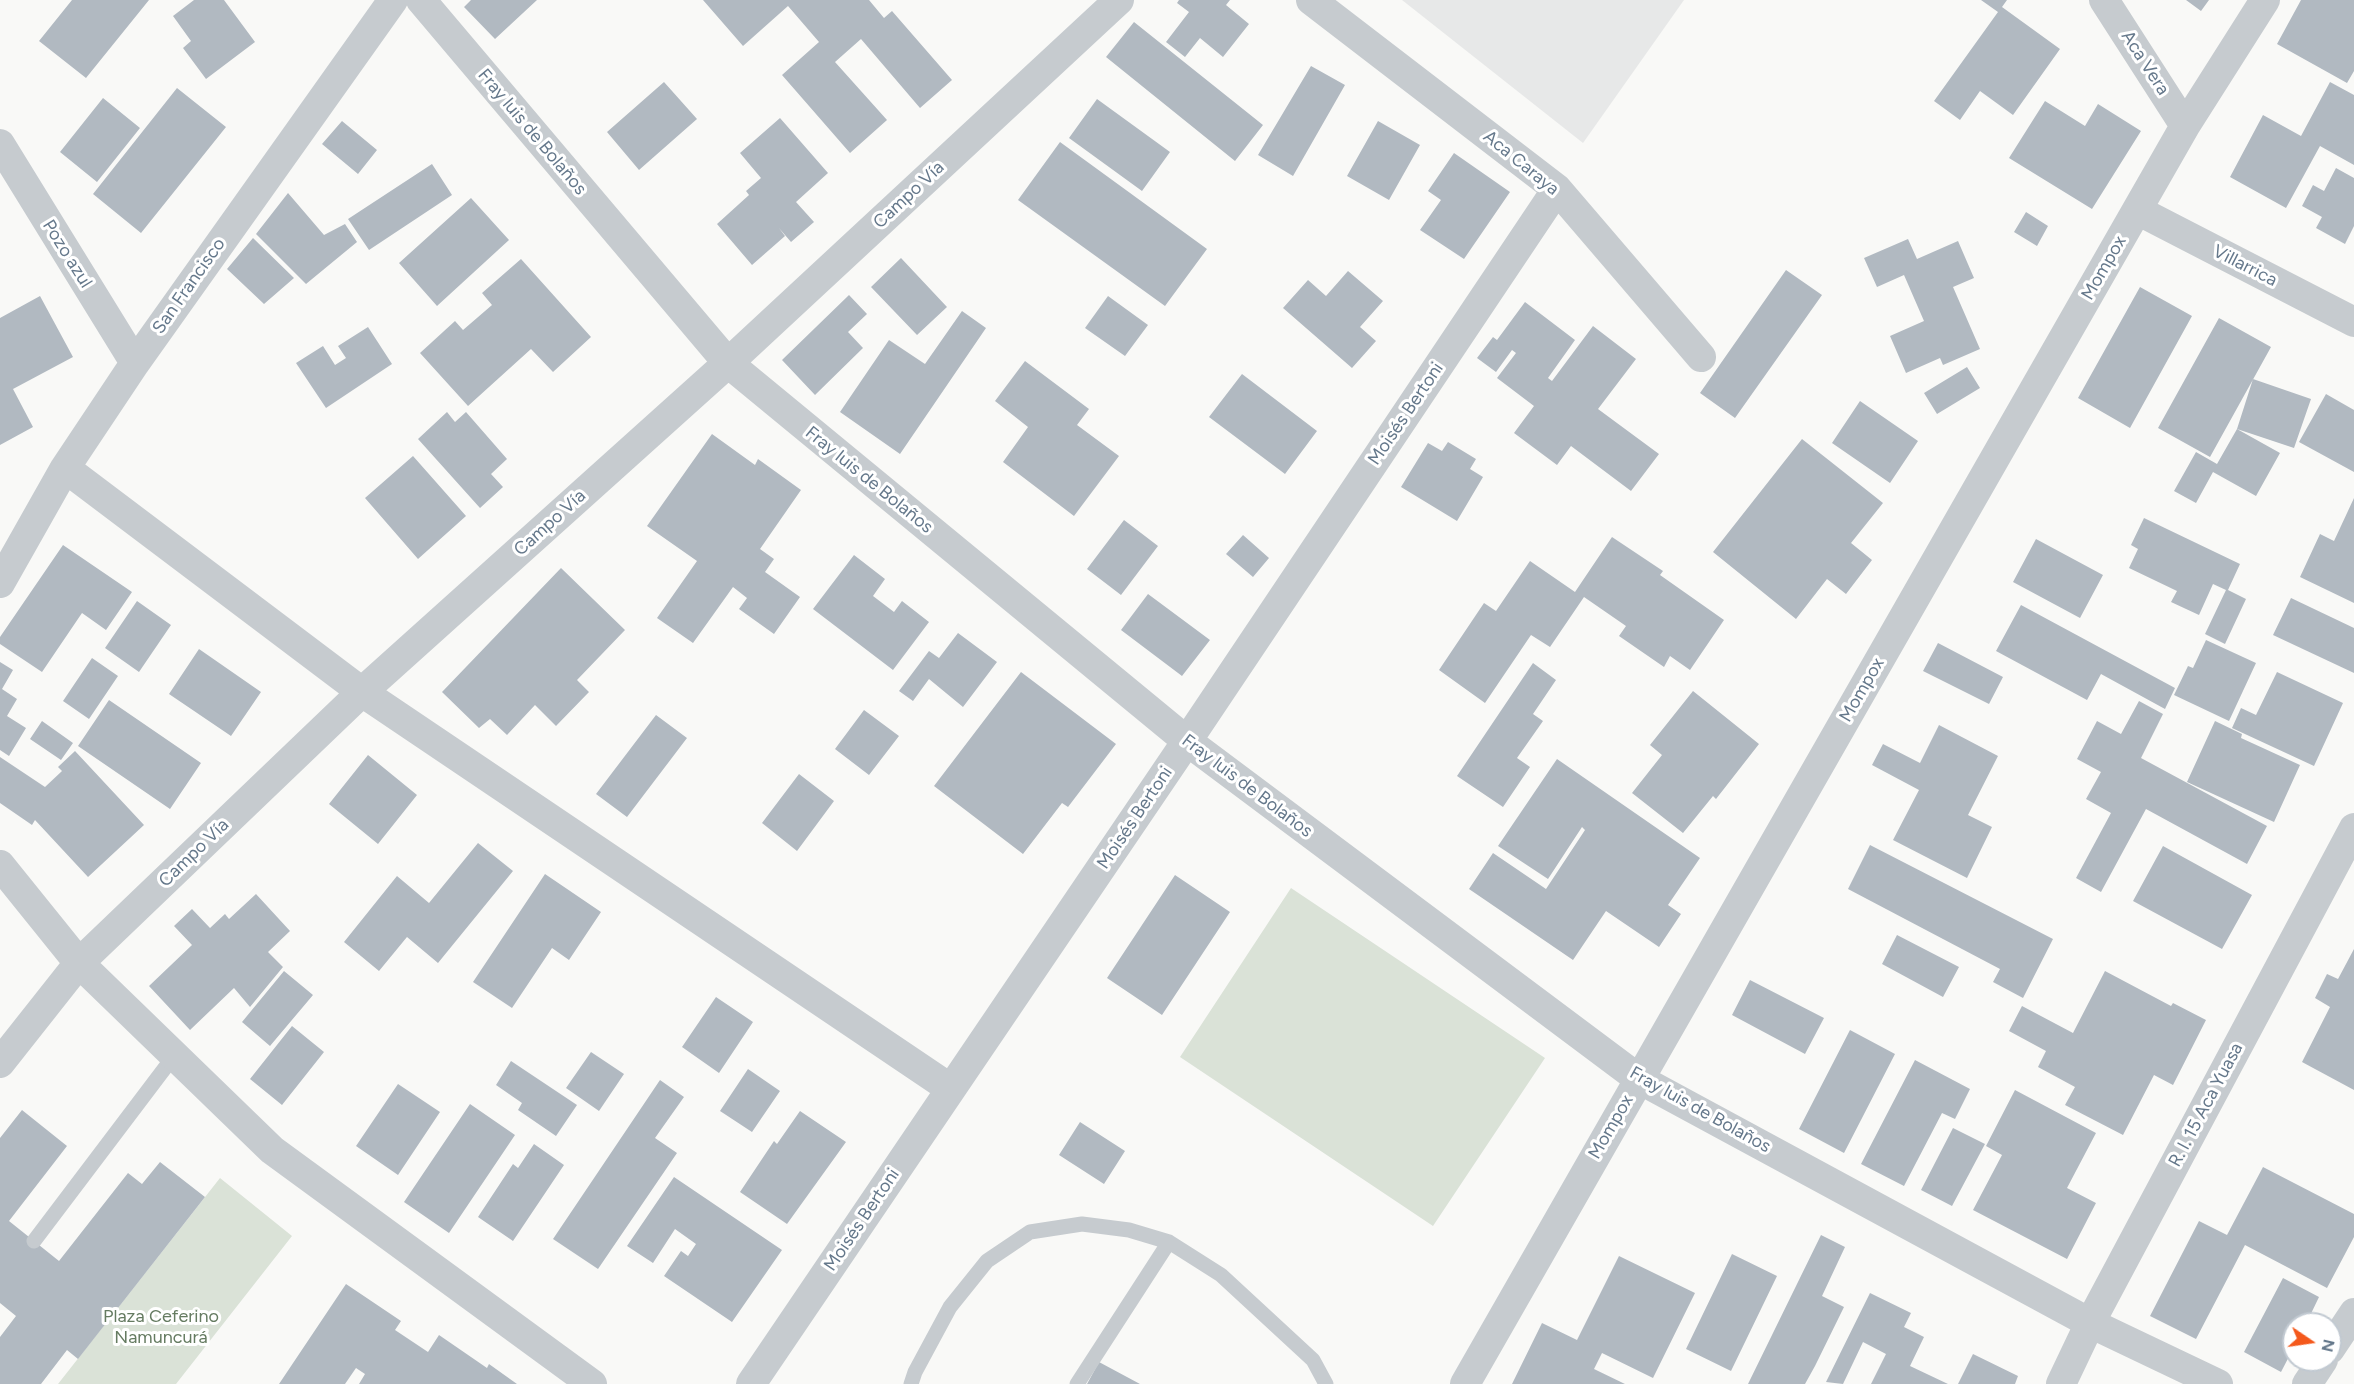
<!DOCTYPE html>
<html>
<head>
<meta charset="utf-8">
<style>
	body { margin:0 }
	#map { position:relative; width:2354px; height:1384px; overflow:hidden; background:#f9f9f7; font-family:Figtree,sans-serif }
	canvas { display:block }
	.north { position:absolute; left:2282px; top:1312px; width:60px; height:60px; box-sizing:border-box; background:#fff; border:2px solid #c1c9d1; border-radius:50%; rotate:103deg; font-size:16px; font-weight:700; line-height:24px; text-align:center; color:#65788b }
	.north::after { content:''; display:block; margin:auto; width:21px; height:27px; background:#f4591c; clip-path:polygon(50% 0,100% 100%,50% 72%,0 100%) }
</style>
</head>
<body>
<div id="map">
<canvas width="2354" height="1384"></canvas>
<div class="north">N</div>
</div>
<script>
const ctx = document.querySelector('canvas').getContext('2d');
ctx.lineJoin = 'round';
function fillPath(path, color) { ctx.fillStyle = color; ctx.fill(path, 'evenodd'); }
const poly = rows => new Path2D(rows.map(r => 'M' + r).join(''));
function trace(path, color, width, dash) { ctx.strokeStyle = color; ctx.lineWidth = width; ctx.lineCap = dash ? 'butt' : 'round'; ctx.setLineDash(dash || []); ctx.stroke(path); }
function drawText(font, color, halo, rows, align = 'center') {
  ctx.font = font + ' Figtree,sans-serif'; ctx.lineWidth = 6; ctx.setLineDash([]); ctx.textBaseline = 'middle'; ctx.strokeStyle = halo; ctx.fillStyle = color; for (const [text, x, y, turn = 0] of rows) {
    ctx.save(); ctx.translate(x, y); ctx.rotate((+turn || 0) * Math.PI / 180); ctx.textAlign = isNaN(turn) ? turn : align; if (halo) ctx.strokeText(text, 0, 0); ctx.fillText(text, 0, 0); ctx.restore();
  }
}
const built = poly([
	[1402,0,1684,0,1583,143]
]);
const green = poly([
	[1291,888,1545,1058,1433,1226,1180,1057],
	[220,1178,292,1236,176,1384,58,1384]
]);
const building = poly([
	[72,0,149,0,86,78,39,41],
	[194,0,224,0,255,42,206,79,183,48,191,41,173,16],
	[471,0,537,0,495,39,464,7],
	[703,0,869,0,884,18,892,11,952,80,920,108,861,39,835,62,887,120,850,153,782,75,819,42,788,6,743,46],
	[1179,0,1230,0,1226,5,1249,24,1223,57,1200,38,1185,57,1166,42,1189,12,1177,3],
	[1981,0,2007,0,2002,7,2060,49,2013,115,1980,91,1960,120,1934,101,1998,12],
	[2186,0,2209,0,2201,11],
	[2301,0,2354,0,2354,71,2347,83,2277,44],
	[1134,22,1263,125,1235,161,1106,57],
	[1311,66,1345,85,1293,176,1258,155],
	[664,82,697,119,639,170,607,132],
	[2330,82,2354,95,2354,165,2320,146,2286,208,2230,177,2263,115,2301,136],
	[177,88,226,127,141,233,93,194],
	[103,98,140,128,97,182,60,152],
	[1097,99,1170,152,1142,191,1069,138],
	[2045,101,2085,126,2098,104,2141,131,2092,209,2009,158],
	[780,118,828,173,796,202,814,222,791,242,779,228,785,236,752,265,717,224,749,195,746,191,761,178,740,153],
	[342,121,377,150,358,174,322,144],
	[1378,121,1420,145,1389,200,1347,176],
	[1060,142,1207,249,1165,306,1018,200],
	[1454,153,1510,192,1464,259,1420,230,1441,200,1428,191],
	[432,164,452,195,369,250,348,219],
	[2336,168,2354,178,2354,226,2345,244,2316,228,2322,217,2302,206,2313,185,2324,191],
	[288,193,324,235,345,224,357,242,306,284,256,234],
	[471,198,509,240,437,306,399,263],
	[2026,212,2048,226,2037,246,2014,232],
	[253,238,294,278,264,304,227,269],
	[1908,239,1917,259,1958,241,1974,278,1953,287,1980,349,1943,365,1940,358,1906,373,1890,336,1924,321,1904,275,1877,287,1864,258],
	[901,258,947,307,917,335,871,287],
	[521,259,591,337,553,372,531,349,468,406,420,353,455,321,463,330,492,305,482,293],
	[1786,270,1822,295,1735,418,1700,393],
	[1348,271,1383,301,1360,327,1376,341,1352,368,1283,308,1308,280,1326,296],
	[2140,287,2192,316,2130,428,2078,398],
	[849,295,867,314,848,332,863,348,815,395,782,360],
	[40,296,73,357,13,389,33,427,0,445,0,318],
	[1108,296,1148,325,1125,356,1085,328],
	[1525,302,1575,340,1548,378,1552,381,1593,326,1636,359,1598,409,1659,454,1631,491,1571,446,1557,465,1514,433,1534,406,1497,378,1516,353,1512,350,1496,372,1477,358,1493,337,1497,340],
	[962,311,986,328,900,454,840,412,889,340,925,364],
	[2219,318,2271,347,2210,457,2158,428],
	[368,327,392,364,326,408,296,363,323,346,335,365,346,358,338,346],
	[1025,361,1089,409,1077,425,1119,456,1074,516,1003,462,1028,427,995,401],
	[1967,367,1980,388,1937,414,1924,393],
	[1242,374,1317,431,1285,474,1209,417],
	[2253,379,2311,399,2294,448,2237,429,2280,453,2256,496,2213,472,2196,503,2174,491,2196,452,2217,464,2237,429],
	[2326,394,2354,410,2354,472,2299,442],
	[1860,401,1918,441,1890,483,1832,443],
	[447,412,455,422,466,412,507,459,491,474,503,487,480,508,418,439],
	[712,434,755,465,758,459,801,490,760,549,774,559,765,572,800,597,774,634,739,609,747,598,733,587,693,643,657,618,697,561,647,526],
	[1802,439,1883,503,1851,543,1872,560,1846,594,1827,579,1796,619,1713,552],
	[1448,442,1476,459,1470,469,1483,477,1457,521,1401,487,1428,443,1442,451],
	[413,456,466,516,418,559,365,498],
	[2354,498,2354,603,2300,577,2320,534,2334,541],
	[2144,518,2240,564,2228,590,2246,599,2225,644,2205,634,2226,590,2213,584,2199,615,2171,602,2177,591,2129,568,2138,549,2131,545],
	[1124,520,1158,546,1121,595,1087,569],
	[1243,535,1269,558,1253,577,1226,554],
	[1612,537,1663,571,1660,575,1724,620,1690,670,1670,656,1664,667,1619,636,1626,626,1584,597,1550,647,1531,635,1485,703,1439,670,1484,603,1496,611,1530,561,1575,592],
	[2036,539,2103,575,2080,618,2013,582],
	[63,545,132,592,106,630,82,613,42,672,0,644,0,637],
	[854,555,885,579,873,596,894,612,902,601,929,622,893,670,813,609],
	[561,568,625,630,577,680,589,692,556,726,535,705,507,735,490,719,479,728,442,692],
	[1148,594,1210,640,1182,676,1121,630],
	[2291,598,2354,628,2354,673,2273,635],
	[137,601,171,625,139,672,105,648],
	[2021,605,2175,688,2165,709,2101,674,2087,700,1996,651],
	[958,633,997,662,963,707,929,679,913,701,899,691,929,651,939,658],
	[2206,640,2256,663,2229,721,2174,695,2188,666,2193,668],
	[1938,643,2003,677,1989,704,1923,671],
	[199,649,261,692,231,736,169,694],
	[92,658,118,676,89,719,63,701],
	[0,662,13,670,2,689,17,699,7,716,26,728,9,756,0,750],
	[1533,663,1556,680,1533,714,1543,721,1517,758,1530,767,1503,807,1457,776],
	[1021,672,1116,744,1068,807,1062,803,1023,854,934,786],
	[2277,672,2343,703,2314,766,2232,728,2241,708,2256,715],
	[1693,691,1759,744,1716,799,1713,796,1683,833,1632,793,1662,755,1650,745],
	[109,700,201,763,170,809,78,746],
	[2139,701,2163,714,2141,758,2267,826,2247,864,2146,809,2101,892,2076,878,2111,813,2086,799,2101,772,2077,759,2097,721,2121,734],
	[864,710,899,736,869,775,835,749],
	[656,715,687,738,627,817,596,794],
	[42,721,73,743,61,760,30,739],
	[2215,721,2242,734,2241,738,2300,765,2274,822,2187,782],
	[1939,725,1998,756,1968,815,1992,827,1967,878,1893,840,1919,790,1872,765,1883,744,1920,763],
	[75,751,144,825,88,877,35,820,32,825,0,803,0,757,45,787,62,771,58,767],
	[368,755,417,795,378,844,329,804],
	[1557,759,1700,858,1668,905,1681,914,1659,947,1606,911,1573,960,1469,889,1493,853,1546,889,1585,830,1582,827,1548,879,1498,846],
	[799,774,834,801,797,851,762,823],
	[478,843,513,871,438,963,407,937,379,971,344,942,397,876,429,903],
	[1870,845,2053,939,2023,998,1993,982,2000,969,1848,889],
	[2163,846,2252,895,2222,949,2133,901],
	[545,874,601,912,569,960,552,948,512,1008,473,982],
	[1175,875,1230,912,1162,1015,1107,978],
	[256,894,290,931,268,952,283,967,250,1007,234,988,190,1030,149,986,192,945,174,926,192,909,210,928,225,914,229,919],
	[1897,935,1959,967,1943,997,1882,964],
	[2354,949,2354,1090,2302,1062,2330,1007,2315,998,2327,974,2338,979],
	[284,971,313,995,270,1046,242,1022],
	[2105,971,2171,1006,2173,1003,2206,1020,2173,1085,2154,1075,2123,1135,2065,1105,2075,1087,2038,1067,2046,1051,2009,1031,2022,1006,2073,1033],
	[1750,980,1824,1018,1805,1054,1732,1015],
	[716,997,753,1022,719,1073,682,1047],
	[292,1026,324,1052,282,1105,250,1079],
	[1850,1030,1895,1054,1844,1153,1799,1129],
	[591,1052,624,1074,599,1111,566,1088],
	[1915,1060,1970,1089,1955,1119,1942,1113,1904,1186,1861,1164],
	[511,1061,577,1105,556,1136,518,1110,522,1103,496,1085],
	[748,1069,780,1091,752,1132,720,1111],
	[660,1080,684,1097,655,1138,677,1153,598,1269,553,1239],
	[398,1084,440,1112,398,1175,356,1146],
	[2015,1090,2096,1133,2067,1188,2096,1203,2067,1259,1973,1210,2002,1155,1986,1146],
	[470,1104,515,1135,449,1233,404,1202],
	[22,1110,67,1146,9,1221,59,1261,128,1173,142,1184,160,1162,205,1197,78,1359,67,1350,41,1384,0,1384,0,1337,16,1316,0,1303,0,1138],
	[800,1111,846,1142,787,1224,740,1192,774,1141,777,1144],
	[1080,1122,1125,1151,1104,1184,1059,1155],
	[1953,1128,1985,1144,1952,1206,1921,1190],
	[534,1144,564,1165,513,1241,478,1217,513,1164,518,1168],
	[2263,1167,2354,1214,2354,1237,2327,1288,2245,1245,2196,1339,2150,1316,2199,1221,2227,1235],
	[674,1177,782,1250,732,1322,664,1276,681,1251,688,1256,696,1244,675,1229,653,1263,627,1246],
	[1821,1235,1845,1247,1822,1296,1844,1307,1815,1366,1805,1384,1748,1384],
	[1732,1254,1777,1276,1731,1371,1686,1349],
	[1619,1256,1695,1293,1653,1378,1602,1353,1594,1369,1625,1384,1512,1384,1542,1323,1577,1340],
	[2283,1278,2319,1297,2306,1324,2294,1324,2294,1347,2281,1372,2244,1352],
	[346,1284,401,1321,395,1330,428,1352,439,1335,487,1368,489,1364,517,1384,359,1384,365,1374,356,1368,345,1384,279,1384],
	[1870,1293,1911,1313,1904,1327,1924,1337,1910,1366,1948,1384,1871,1384,1886,1354,1863,1342,1843,1384,1826,1382],
	[1973,1354,2018,1376,2015,1384,1958,1384],
	[1099,1362,1140,1384,1087,1384]
]);
const lane = poly([
	[34,1241,174,1056],
	[911,1384,915,1372,950,1307,987,1261,1030,1232,1082,1224,1129,1230,1169,1242,1221,1275,1313,1360,1326,1384],
	[1077,1384,1169,1242]
]);
const street = poly([
	[421,0,728,363,1187,741,1639,1079,2090,1323,2218,1384],
	[1311,0,1557,189,1701,357],
	[2104,0,2185,126],
	[0,144,135,363],
	[2137,210,2354,322],
	[65,468,362,692,951,1089],
	[0,583,65,468,135,363,393,0],
	[0,865,79,963,272,1150,592,1384],
	[0,1063,79,963,362,692,728,363,1119,0],
	[2330,1349,2354,1313],
	[751,1384,1187,741,1557,189],
	[1465,1384,2185,126,2265,0],
	[2061,1384,2090,1323,2354,828],
	[2307,1384,2323,1360]
]);
const streetNames = [
	["Aca Vera",2145,63,57],
	["Fray luis de Bolaños",532,132,50],
	["Aca Caraya",1521,163,39],
	["Campo Vía",909,195,-43],
	["Pozo azul",67,254,58],
	["Villarrica",2245,266,27],
	["Mompox",2104,268,-60],
	["San Francisco",189,286,-55],
	["Moisés Bertoni",1406,414,-56],
	["Fray luis de Bolaños",869,480,39],
	["Campo Vía",550,523,-42],
	["Mompox",1862,690,-60],
	["Fray luis de Bolaños",1247,786,37],
	["Moisés Bertoni",1135,818,-56],
	["Campo Vía",194,853,-44],
	["R. I. 15 Aca Yuasa",2206,1105,-62],
	["Fray luis de Bolaños",1700,1110,29],
	["Mompox",1611,1127,-60],
	["Moisés Bertoni",862,1220,-56]
];
const parkNames = [
	["Plaza Ceferino",161,1317],
	["Namuncurá",161,1338]
];
fillPath(built, '#e7e8e8');
fillPath(green, '#dae2d7');
fillPath(building, '#b1b9c1');
trace(lane, '#c6cbcf', 15);
trace(street, '#c6cbcf', 30);
drawText('18px', '#65788b', '#fff', streetNames);
drawText('18px', '#657b61', '#fff', parkNames);
</script>
</body>
</html>
